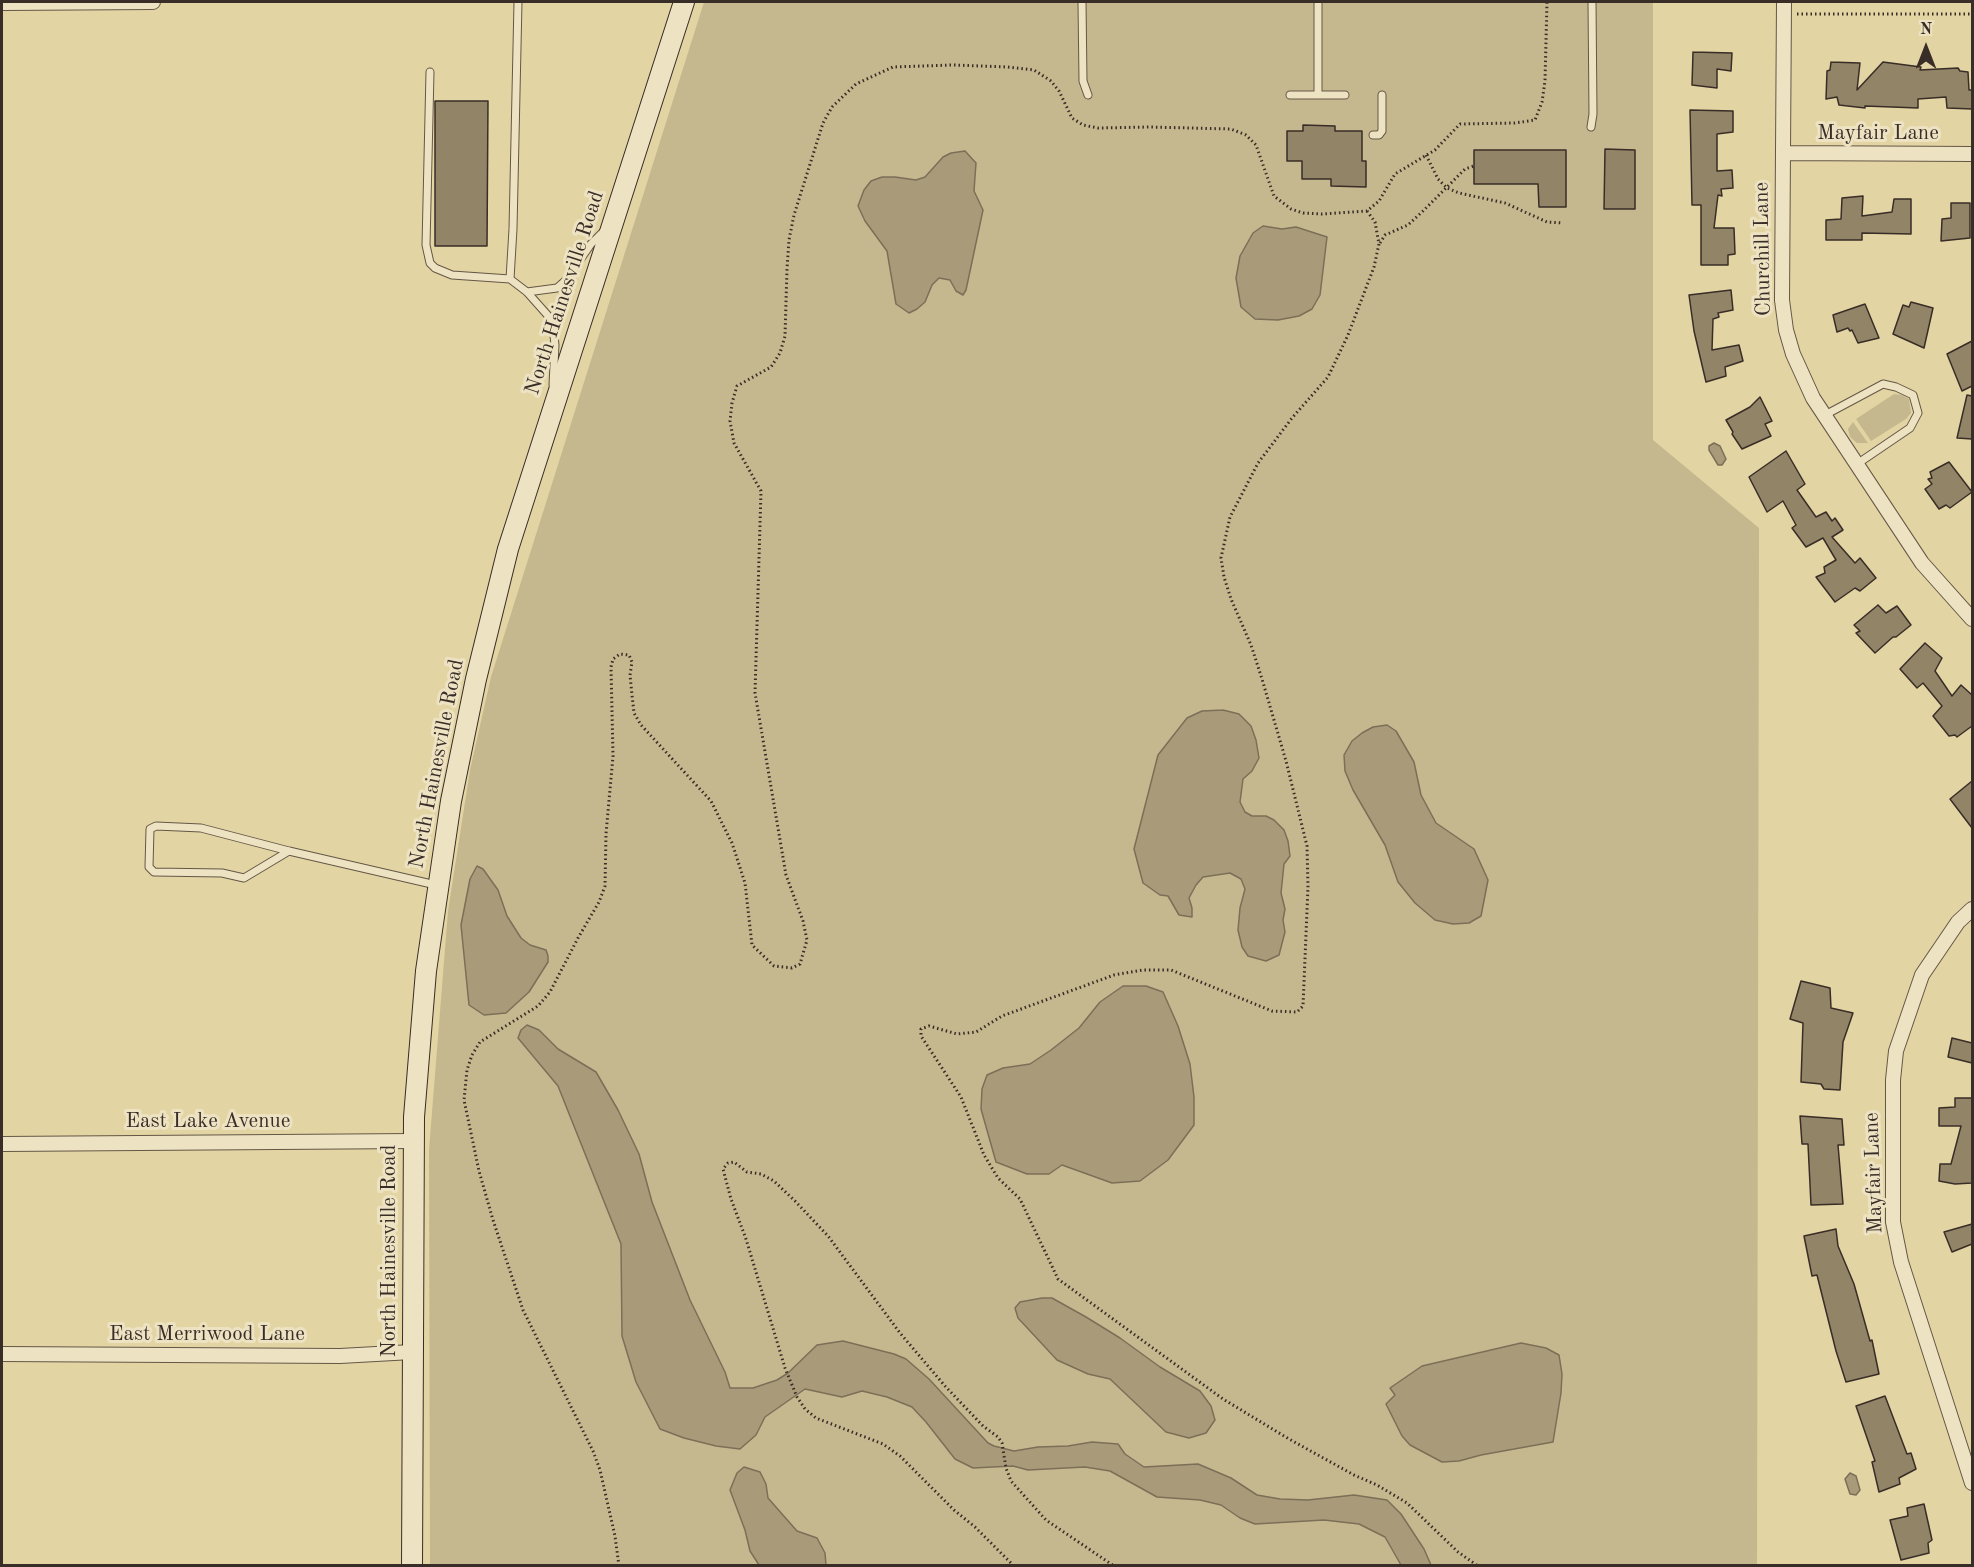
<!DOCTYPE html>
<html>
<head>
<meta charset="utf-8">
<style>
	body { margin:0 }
	#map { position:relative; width:1974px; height:1567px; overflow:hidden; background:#e3d4a3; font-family:"Old Standard TT",serif }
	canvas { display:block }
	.frame { position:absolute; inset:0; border:3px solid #392d27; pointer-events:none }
	.north { position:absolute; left:1896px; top:18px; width:60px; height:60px; -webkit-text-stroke:4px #ede3c3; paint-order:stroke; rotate:0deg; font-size:16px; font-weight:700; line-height:24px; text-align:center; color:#392d27 }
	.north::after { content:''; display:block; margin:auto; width:21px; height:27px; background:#392d27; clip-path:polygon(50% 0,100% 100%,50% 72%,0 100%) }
</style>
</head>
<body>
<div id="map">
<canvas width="1974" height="1567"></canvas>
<div class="frame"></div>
<div class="north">N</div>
</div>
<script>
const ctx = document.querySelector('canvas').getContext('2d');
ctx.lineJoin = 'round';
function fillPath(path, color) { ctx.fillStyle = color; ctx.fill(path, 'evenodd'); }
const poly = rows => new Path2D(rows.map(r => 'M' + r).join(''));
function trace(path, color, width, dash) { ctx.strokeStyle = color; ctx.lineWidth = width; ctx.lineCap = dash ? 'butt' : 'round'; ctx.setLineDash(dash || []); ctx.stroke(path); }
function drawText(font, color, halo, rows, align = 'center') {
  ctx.font = font + ' "Old Standard TT",serif'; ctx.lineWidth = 6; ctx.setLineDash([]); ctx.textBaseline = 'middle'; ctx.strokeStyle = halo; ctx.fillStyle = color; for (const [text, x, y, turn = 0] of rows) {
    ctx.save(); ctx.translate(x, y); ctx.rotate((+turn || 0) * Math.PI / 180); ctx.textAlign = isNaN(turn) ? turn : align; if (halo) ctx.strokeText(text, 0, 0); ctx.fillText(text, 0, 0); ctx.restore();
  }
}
const green = poly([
	[704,2,1653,2,1653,440,1759,528,1757,1565,430,1566,429,1150,448,911,470,770,491,677],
	[1894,394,1902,395,1909,399,1911,413,1906,419,1871,441,1856,419],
	[1853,422,1868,443,1857,443,1850,437,1848,429]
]);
const water = poly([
	[965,151,976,163,974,191,983,210,966,290,963,295,956,291,950,280,939,278,932,285,925,302,917,309,909,313,896,304,887,251,865,221,858,206,864,190,871,181,882,177,895,177,916,180,925,177,943,157,951,153,965,151],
	[1263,226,1282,229,1296,227,1327,237,1320,295,1312,309,1299,316,1278,320,1255,319,1241,307,1236,278,1240,256,1253,233,1263,226],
	[1714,443,1720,446,1726,459,1722,465,1718,465,1709,450,1709,446,1714,443],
	[1223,710,1239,714,1251,726,1256,740,1259,758,1252,771,1243,779,1240,802,1245,812,1252,816,1266,816,1274,820,1284,830,1288,841,1290,856,1284,864,1281,893,1285,909,1283,920,1285,932,1279,955,1266,961,1248,956,1242,947,1238,930,1240,908,1245,889,1241,879,1230,873,1203,877,1196,885,1189,898,1192,908,1192,917,1179,915,1168,896,1160,895,1143,883,1134,849,1158,755,1187,718,1202,711,1223,710],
	[1387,725,1396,731,1414,762,1421,795,1436,823,1474,849,1488,880,1481,916,1469,923,1453,924,1435,920,1415,903,1398,882,1385,845,1353,790,1345,771,1344,755,1352,741,1362,733,1373,727,1387,725],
	[477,866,483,869,498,890,507,916,521,938,530,945,546,950,548,956,548,962,529,992,506,1013,484,1015,469,1005,461,925,470,879,477,866],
	[1123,986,1146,986,1163,992,1178,1026,1190,1064,1194,1097,1194,1125,1168,1160,1140,1181,1112,1183,1062,1165,1049,1174,1027,1174,996,1162,981,1109,982,1089,987,1075,1003,1068,1030,1064,1051,1050,1079,1028,1100,1002,1123,986],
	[527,1025,539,1030,558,1049,596,1072,618,1110,639,1154,652,1202,690,1300,725,1372,730,1388,753,1388,777,1380,788,1373,817,1345,843,1341,894,1354,906,1359,929,1379,988,1443,994,1446,1014,1451,1038,1447,1068,1446,1092,1442,1118,1444,1125,1454,1144,1467,1198,1464,1231,1478,1257,1495,1280,1499,1308,1500,1354,1495,1387,1500,1401,1514,1424,1549,1431,1565,1401,1565,1385,1537,1359,1524,1324,1520,1255,1524,1240,1518,1221,1505,1200,1500,1157,1497,1110,1471,1085,1467,1028,1470,1013,1466,973,1468,955,1459,926,1422,912,1407,887,1397,862,1391,842,1397,805,1389,765,1417,756,1435,740,1449,716,1446,684,1438,660,1429,636,1382,622,1336,621,1244,558,1086,518,1038,521,1030,527,1025],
	[1042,1298,1052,1298,1086,1317,1120,1338,1160,1367,1200,1391,1211,1406,1215,1420,1206,1433,1189,1438,1166,1432,1110,1379,1088,1374,1057,1360,1018,1318,1015,1308,1020,1302,1042,1298],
	[1521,1343,1546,1348,1559,1355,1562,1374,1561,1393,1553,1442,1481,1455,1459,1461,1442,1462,1410,1445,1402,1436,1386,1404,1395,1395,1390,1388,1422,1366,1521,1343],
	[744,1467,760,1472,766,1484,768,1498,797,1531,817,1538,825,1553,826,1565,759,1565,750,1551,745,1530,730,1490,737,1473,744,1467],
	[1850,1473,1856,1476,1860,1490,1856,1495,1850,1494,1845,1479,1850,1473]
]);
const building = poly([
	[1693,52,1732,53,1731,71,1717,69,1717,88,1692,85,1693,52],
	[1831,62,1860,63,1857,90,1883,62,1921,67,1920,70,1958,68,1960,71,1968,72,1969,90,1972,90,1972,109,1947,108,1946,97,1918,99,1918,108,1865,106,1865,108,1839,105,1837,97,1826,99,1827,71,1830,70,1831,62],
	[435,101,488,101,487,246,435,246,435,101],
	[1690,110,1733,111,1733,132,1717,134,1717,171,1732,170,1733,188,1721,189,1722,196,1718,195,1714,228,1734,228,1735,254,1728,255,1728,265,1701,265,1701,205,1692,205,1690,110],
	[1303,125,1335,126,1335,131,1362,131,1362,161,1366,161,1366,187,1331,186,1331,179,1302,179,1302,161,1287,161,1287,131,1303,131,1303,125],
	[1605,149,1635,150,1635,209,1604,209,1605,149],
	[1474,150,1566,150,1566,207,1539,207,1538,184,1474,184,1474,150],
	[1863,196,1862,216,1892,212,1894,199,1911,199,1911,234,1862,233,1862,240,1826,240,1826,220,1841,219,1842,198,1863,196],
	[1951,203,1970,203,1970,238,1941,241,1942,219,1951,218,1951,203],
	[1731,290,1733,310,1718,313,1719,317,1713,319,1712,350,1739,345,1743,361,1725,367,1726,376,1706,382,1694,331,1689,295,1731,290],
	[1911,302,1933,308,1924,348,1893,334,1903,305,1909,307,1911,302],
	[1865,304,1879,338,1858,343,1852,330,1850,331,1848,328,1837,332,1833,315,1865,304],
	[1972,341,1972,386,1962,391,1947,354,1972,341],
	[1967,395,1972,396,1972,439,1957,438,1967,395],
	[1760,397,1772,421,1765,424,1771,436,1742,449,1732,434,1733,432,1726,420,1750,407,1760,397],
	[1786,451,1805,484,1797,490,1816,517,1826,512,1832,521,1835,518,1843,530,1832,537,1855,563,1860,558,1876,578,1860,591,1855,588,1835,602,1816,577,1825,573,1824,567,1836,560,1823,538,1806,547,1792,528,1796,525,1783,501,1767,512,1749,477,1786,451],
	[1949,462,1972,492,1950,508,1946,505,1939,509,1925,489,1932,484,1928,479,1932,478,1930,472,1949,462],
	[1878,605,1886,613,1897,606,1911,625,1896,637,1893,637,1875,653,1856,633,1860,631,1854,625,1878,605],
	[1925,643,1942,658,1935,671,1952,696,1961,685,1972,695,1972,726,1957,737,1955,735,1949,736,1933,716,1942,706,1923,683,1917,688,1900,669,1925,643],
	[1972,781,1972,828,1950,799,1972,781],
	[1801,981,1830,988,1831,1008,1853,1013,1843,1042,1840,1090,1824,1089,1821,1084,1801,1082,1803,1023,1790,1019,1801,981],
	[1952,1038,1972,1043,1972,1063,1948,1057,1952,1038],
	[1955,1098,1972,1098,1972,1183,1955,1184,1939,1181,1940,1164,1951,1164,1961,1126,1939,1126,1939,1108,1955,1107,1955,1098],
	[1800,1116,1842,1119,1844,1145,1838,1145,1843,1204,1811,1205,1808,1144,1802,1144,1800,1116],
	[1972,1224,1972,1244,1952,1252,1944,1232,1972,1224],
	[1836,1229,1838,1246,1854,1284,1870,1341,1872,1340,1879,1374,1846,1382,1836,1351,1817,1275,1812,1276,1804,1236,1836,1229],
	[1885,1396,1907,1454,1911,1453,1916,1469,1899,1478,1900,1484,1879,1492,1872,1462,1875,1461,1856,1406,1885,1396],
	[1924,1504,1932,1540,1928,1543,1929,1553,1901,1560,1890,1520,1908,1516,1907,1508,1924,1504]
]);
const path = poly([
	[1797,14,1972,14],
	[1426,155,1438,179,1447,188,1459,193,1505,203,1547,222,1563,223],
	[1367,211,1375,222,1379,244,1374,267,1348,335,1328,377,1292,418,1258,463,1230,517,1221,558,1224,577,1231,599,1251,645,1262,679,1286,761,1307,846,1308,887,1303,1006,1297,1012,1272,1011,1171,970,1143,970,1114,975,1002,1016,976,1032,957,1034,929,1026,921,1029,921,1036,961,1097,984,1155,998,1178,1020,1199,1058,1279,1223,1399,1289,1439,1354,1475,1377,1485,1407,1503,1458,1552,1478,1566],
	[1380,243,1385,235,1408,225,1423,211,1465,169,1474,166],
	[619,1566,615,1536,600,1470,593,1451,523,1310,493,1220,479,1171,464,1100,467,1070,472,1055,480,1042,538,1006,550,992,578,938,599,902,605,886,606,834,613,756,611,667,613,659,620,654,629,655,632,662,630,675,632,695,634,713,641,725,711,801,732,843,745,883,752,945,774,966,792,968,800,964,807,940,803,921,786,875,755,693,761,491,734,443,730,421,732,403,737,386,771,367,780,353,785,336,787,269,789,240,794,215,823,123,832,107,856,84,893,67,953,65,1007,67,1034,70,1051,81,1059,91,1072,118,1083,125,1098,128,1149,127,1231,129,1246,135,1256,145,1274,196,1291,209,1303,213,1322,214,1367,211,1379,201,1395,174,1435,150,1460,124,1515,123,1535,120,1542,102,1545,81,1547,2],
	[1014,1566,975,1527,954,1510,900,1456,883,1444,816,1418,805,1409,797,1397,785,1368,746,1239,731,1199,723,1169,728,1163,734,1162,747,1172,761,1174,774,1181,795,1201,828,1236,900,1333,945,1386,983,1426,998,1437,1002,1443,1006,1468,1011,1481,1046,1520,1114,1566]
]);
const lane = poly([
	[1082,2,1083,81,1088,95],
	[1318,2,1318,95],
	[430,72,426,245,430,263,435,268,452,275,510,279,527,292,551,319,553,326,555,345,553,385],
	[1290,95,1345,95],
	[1591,127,1593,114,1592,2],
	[1373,135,1379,135,1382,131,1382,95],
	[510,279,513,229,518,2],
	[527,292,557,288,566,280,591,244,605,230],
	[1825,415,1883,384,1896,387,1913,395,1918,413,1910,428,1857,464],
	[289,851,244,878,222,873,154,872,149,867,150,829,156,826,201,828,289,851,436,885]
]);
const street = poly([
	[1784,2,1782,300,1786,330,1793,354,1813,398,1922,563,1972,619],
	[2,3,153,2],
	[1783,153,1972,154],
	[1972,909,1958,922,1922,975,1896,1051,1893,1080,1893,1222,1901,1262,1972,1483],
	[2,1144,414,1141],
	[2,1354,340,1356,412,1352]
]);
const secondary = poly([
	[412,1566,414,1117,426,971,451,801,476,679,508,549,684,2]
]);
const streetNames = [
	["Mayfair Lane",1878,133],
	["Churchill Lane",1763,249,-91],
	["North Hainesville Road",565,293,-72],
	["North Hainesville Road",437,764,-79],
	["East Lake Avenue",208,1121],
	["Mayfair Lane",1874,1173,-92],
	["North Hainesville Road",389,1251,-90],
	["East Merriwood Lane",207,1334]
];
fillPath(green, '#c6b88e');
fillPath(water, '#a99b79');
trace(water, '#7c6f58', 1.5);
fillPath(building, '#918467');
trace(building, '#392d27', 1.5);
trace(lane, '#645746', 9);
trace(street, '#645746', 16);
trace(secondary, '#392d27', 22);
trace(path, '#392d27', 3, [1.5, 3]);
trace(lane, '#ede3c3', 7);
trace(street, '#ede3c3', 14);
trace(secondary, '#ede3c3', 20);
drawText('21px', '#392d27', '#ede3c3', streetNames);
</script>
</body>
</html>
